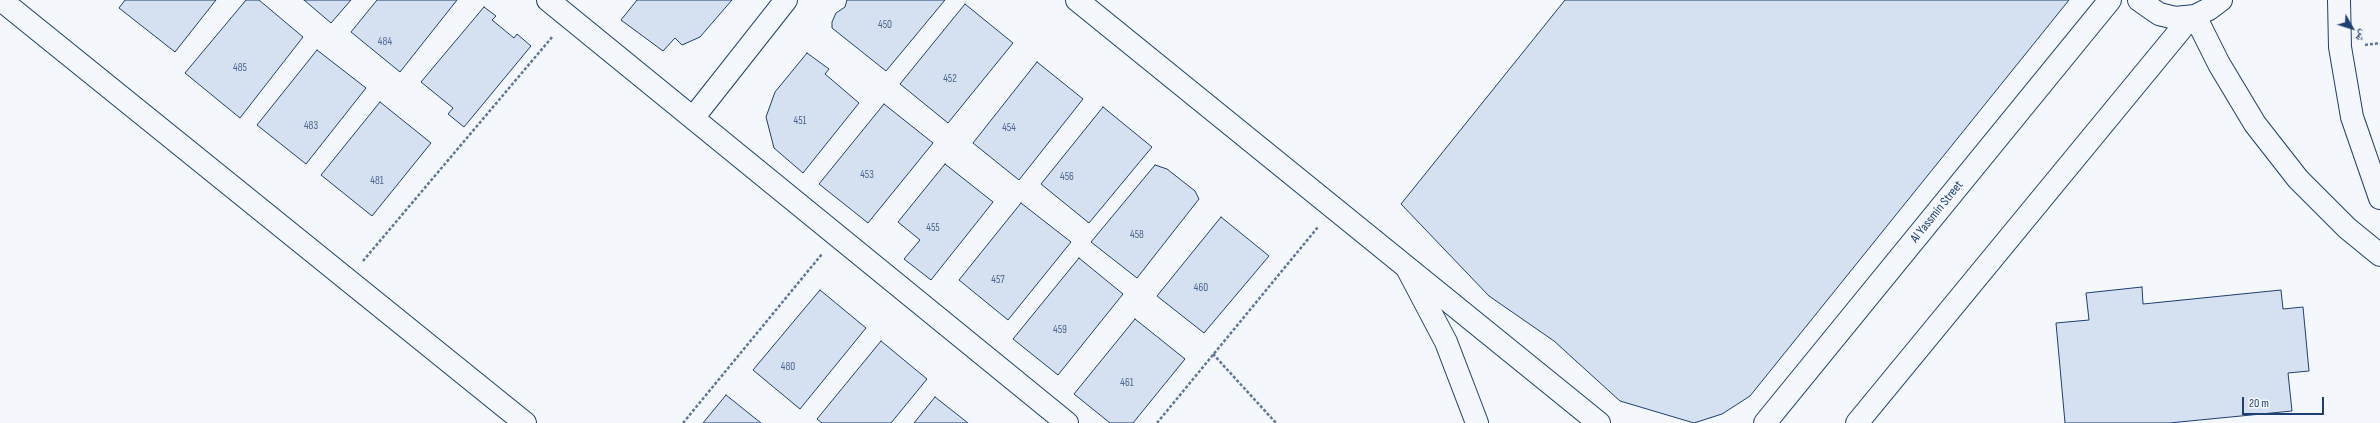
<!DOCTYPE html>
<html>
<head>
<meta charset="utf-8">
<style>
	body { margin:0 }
	#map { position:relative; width:2380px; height:423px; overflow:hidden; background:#f4f7fb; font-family:"Sofia Sans Condensed","Noto Naskh Arabic",sans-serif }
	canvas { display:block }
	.north { position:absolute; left:2332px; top:8px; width:40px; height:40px; -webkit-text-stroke:3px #f4f7fb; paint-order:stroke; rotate:129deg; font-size:11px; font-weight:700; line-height:16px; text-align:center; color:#1d3f73 }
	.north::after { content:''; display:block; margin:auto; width:14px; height:18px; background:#1d3f73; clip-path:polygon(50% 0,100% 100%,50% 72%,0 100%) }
	.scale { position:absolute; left:2242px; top:397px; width:82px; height:18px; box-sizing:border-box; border:2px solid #1d3f73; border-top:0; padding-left:5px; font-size:12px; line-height:14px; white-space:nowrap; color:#1d3f73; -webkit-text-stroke:3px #f4f7fb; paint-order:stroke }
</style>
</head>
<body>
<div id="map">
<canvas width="2380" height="423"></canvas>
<div class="north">ش</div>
<div class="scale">20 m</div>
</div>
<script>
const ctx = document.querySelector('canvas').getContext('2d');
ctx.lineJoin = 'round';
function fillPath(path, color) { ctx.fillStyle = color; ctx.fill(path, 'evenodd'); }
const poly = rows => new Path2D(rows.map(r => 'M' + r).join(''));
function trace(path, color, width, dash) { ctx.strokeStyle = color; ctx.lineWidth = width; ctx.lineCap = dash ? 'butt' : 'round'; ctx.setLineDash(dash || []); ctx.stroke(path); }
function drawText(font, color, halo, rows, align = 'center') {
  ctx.font = font + ' "Sofia Sans Condensed",sans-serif'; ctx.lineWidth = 3; ctx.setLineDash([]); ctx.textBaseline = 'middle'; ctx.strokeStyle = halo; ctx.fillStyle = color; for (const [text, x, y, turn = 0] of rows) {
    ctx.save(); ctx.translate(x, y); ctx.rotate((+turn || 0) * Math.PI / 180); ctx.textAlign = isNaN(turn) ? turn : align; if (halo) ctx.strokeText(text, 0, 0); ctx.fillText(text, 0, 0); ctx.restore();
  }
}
const building = poly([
	[125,0,216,0,175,52,119,8,125,0],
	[246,0,259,0,303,37,240,118,185,73,246,0],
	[304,0,351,0,331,23,304,0],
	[377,0,457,0,400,72,351,32,377,0],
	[637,0,732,0,700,37,682,45,675,38,663,51,621,20,637,0],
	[847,0,945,0,886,71,832,28,832,22,836,13,845,7,847,0],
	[1565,0,2069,0,1750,396,1722,414,1694,423,1620,401,1554,341,1489,296,1401,204,1565,0],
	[965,4,1013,43,948,123,900,84,965,4],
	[484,7,496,16,492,20,514,38,517,34,531,46,464,127,448,114,453,108,421,82,484,7],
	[317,50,366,88,306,164,257,125,317,50],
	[807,53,829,69,825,74,859,103,803,173,774,148,766,117,775,92,807,53],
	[1037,62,1083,99,1019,180,973,143,1037,62],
	[380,102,431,143,372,216,321,175,380,102],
	[884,104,933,143,868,223,819,184,884,104],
	[1103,107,1152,147,1089,223,1041,184,1103,107],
	[945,164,993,202,931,280,904,259,920,240,898,222,945,164],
	[1155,165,1167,169,1195,191,1199,199,1137,278,1091,242,1155,165],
	[1021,203,1071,242,1008,320,959,280,1021,203],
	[1221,217,1269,256,1204,333,1157,296,1221,217],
	[1079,258,1123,294,1058,375,1013,339,1079,258],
	[2142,287,2143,304,2281,290,2283,309,2303,307,2309,371,2288,373,2292,411,2169,423,2065,423,2056,323,2089,320,2086,293,2142,287],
	[820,290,866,328,800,409,753,370,820,290],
	[1135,319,1185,359,1133,423,1110,423,1074,394,1135,319],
	[881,341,927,379,891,423,822,423,817,419,881,341],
	[726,395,761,423,703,423,726,395],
	[935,397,968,423,914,423,935,397]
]);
const path = poly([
	[2365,45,2380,43],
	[363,261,553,36],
	[1213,354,1276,423],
	[683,423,822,254],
	[1157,423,1318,227]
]);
const street = poly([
	[1,0,525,423],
	[548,0,1067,423],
	[2339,0,2340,47,2352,117,2380,198],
	[693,118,786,0],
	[1407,268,1446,342,1477,423]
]);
const secondary = poly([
	[1077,0,1599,423],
	[2139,0,2159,14,2175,18,2195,16,2209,9,2221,0],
	[2195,16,2219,64,2255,124,2298,179,2347,228,2380,255],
	[1765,423,2110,0],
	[1857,423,2191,17]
]);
const numberNames = [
	["450",885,25],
	["484",385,42],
	["485",240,68],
	["452",950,79],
	["451",800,121],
	["483",311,126],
	["454",1009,128],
	["453",867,175],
	["456",1067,177],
	["481",377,181],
	["455",933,228],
	["458",1137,235],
	["457",998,280],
	["460",1201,288],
	["459",1060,330],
	["480",788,367],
	["461",1127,383]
];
const streetNames = [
	["Al Yassmin Street",1937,212,-51]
];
fillPath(building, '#d5e0f0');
trace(building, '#1d3f73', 1);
trace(street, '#1d3f73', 24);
trace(secondary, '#1d3f73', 24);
trace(path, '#5e769c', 2.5, [3, 2]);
trace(street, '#f4f7fb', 22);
trace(secondary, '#f4f7fb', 22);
drawText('11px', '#4b6792', null, numberNames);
drawText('13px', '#1d3f73', '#f4f7fb', streetNames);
</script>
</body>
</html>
